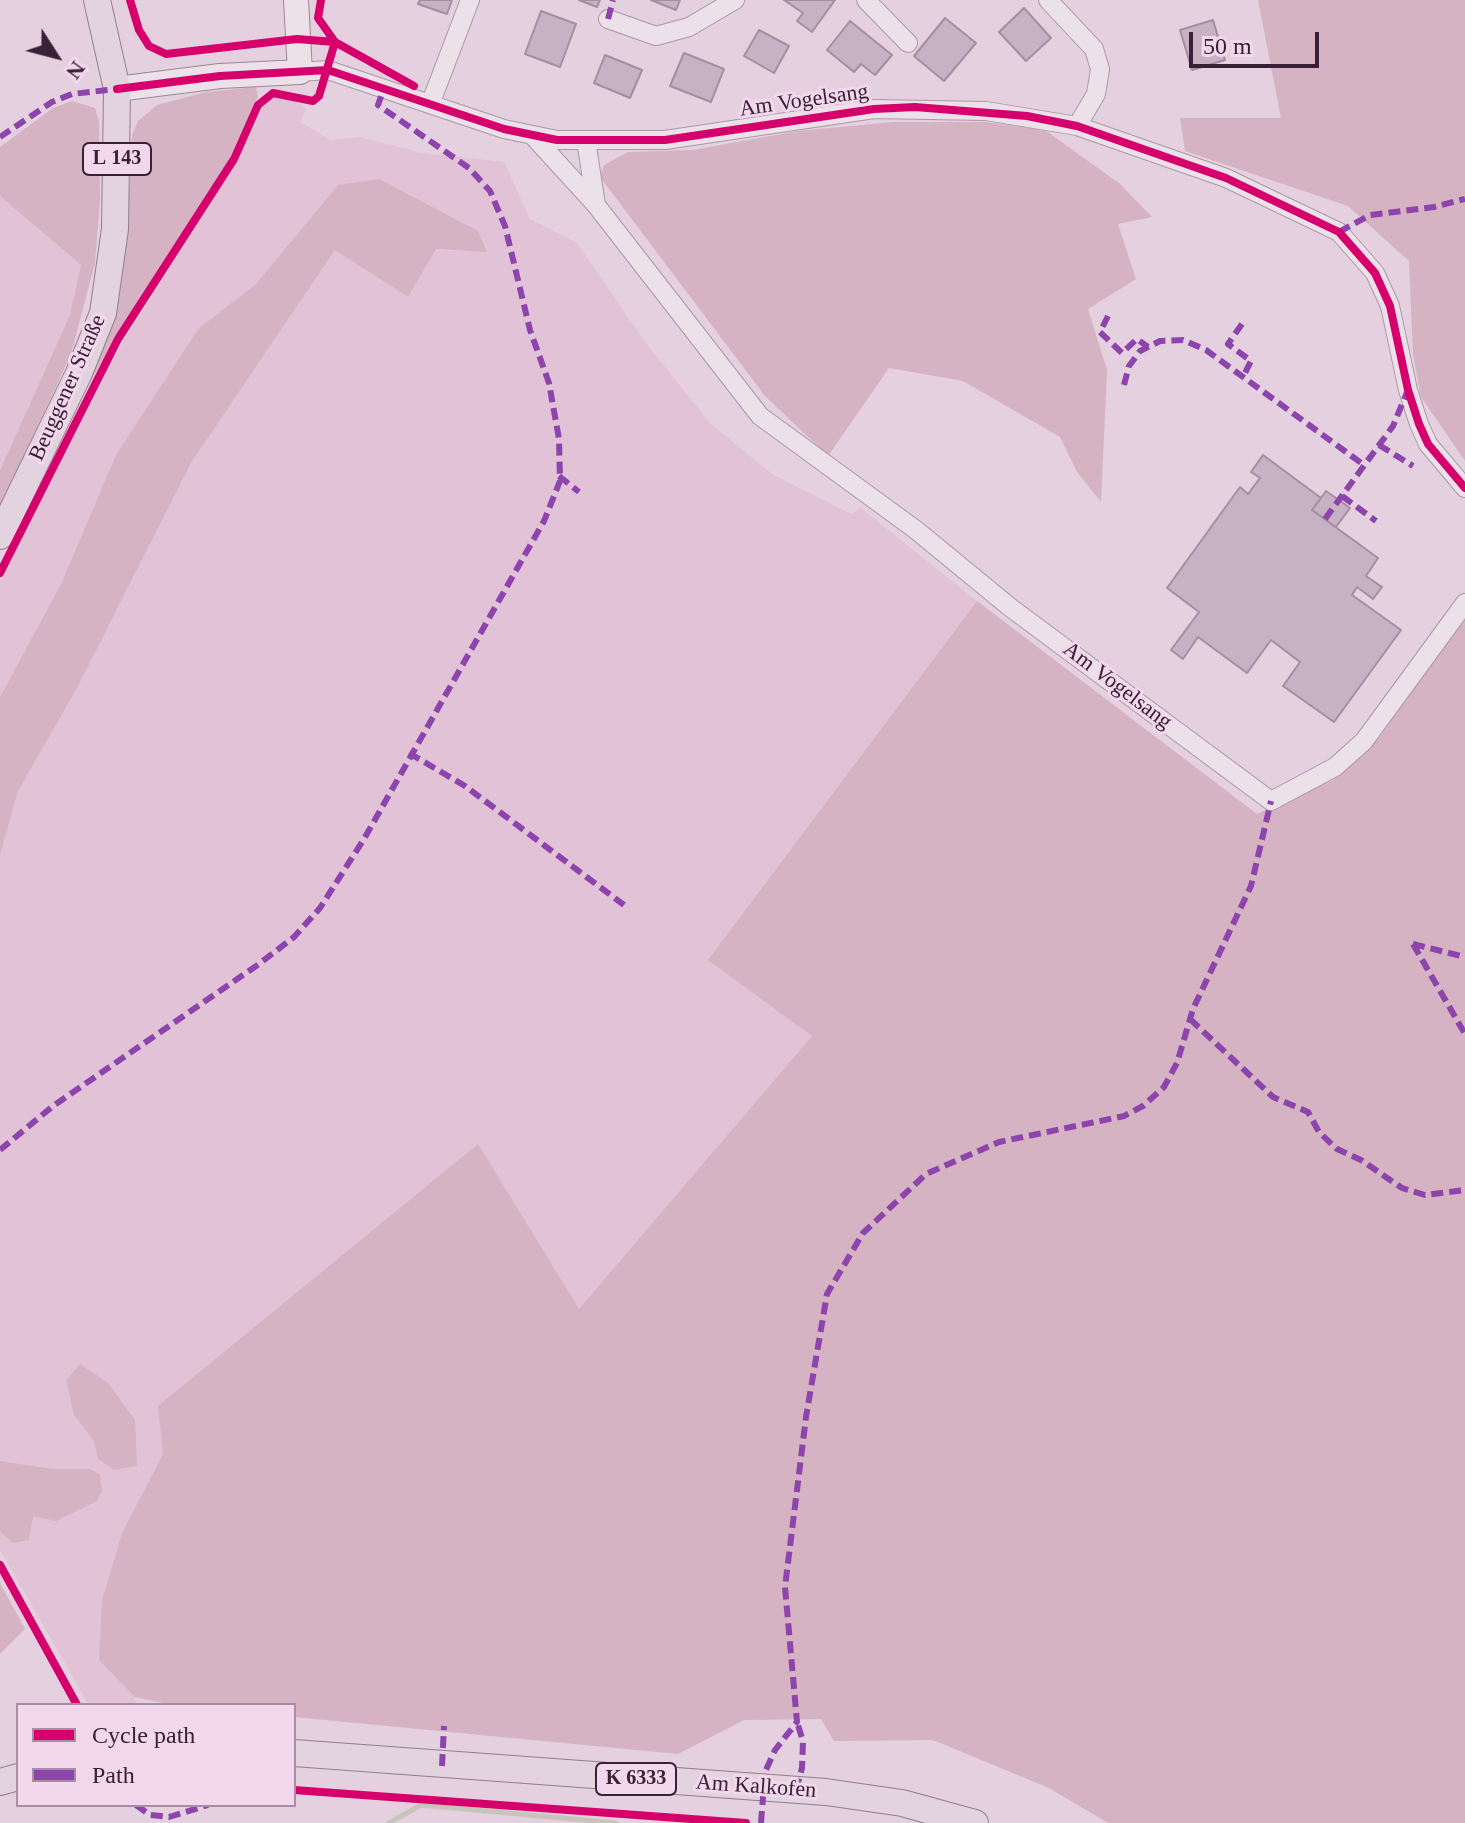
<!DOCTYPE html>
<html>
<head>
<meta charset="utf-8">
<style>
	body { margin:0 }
	#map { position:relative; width:1465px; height:1823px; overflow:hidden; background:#e4d0de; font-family:Georgia,serif }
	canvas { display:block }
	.legend { position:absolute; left:16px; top:1703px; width:280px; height:104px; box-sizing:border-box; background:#f3d7ec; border:2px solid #a88ea4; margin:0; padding:10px 14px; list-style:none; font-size:24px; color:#382137 }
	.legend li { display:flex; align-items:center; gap:16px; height:40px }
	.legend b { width:40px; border:2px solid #a88ea4 }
	.north { position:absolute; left:16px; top:16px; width:80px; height:80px; -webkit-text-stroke:6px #f3d7ec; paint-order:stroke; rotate:126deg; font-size:22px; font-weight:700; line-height:32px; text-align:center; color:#382137 }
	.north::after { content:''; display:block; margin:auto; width:28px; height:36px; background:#382137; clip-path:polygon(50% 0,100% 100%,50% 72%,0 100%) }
	.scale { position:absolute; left:1189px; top:32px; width:130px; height:36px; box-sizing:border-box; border:4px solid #382137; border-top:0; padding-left:10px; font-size:24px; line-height:28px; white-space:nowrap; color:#382137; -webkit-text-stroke:6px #f3d7ec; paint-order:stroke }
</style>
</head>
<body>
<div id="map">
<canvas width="1465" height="1823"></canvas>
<ul class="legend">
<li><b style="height:10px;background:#d6006c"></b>Cycle path</li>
<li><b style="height:10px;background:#8e44ad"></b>Path</li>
</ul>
<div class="north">N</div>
<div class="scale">50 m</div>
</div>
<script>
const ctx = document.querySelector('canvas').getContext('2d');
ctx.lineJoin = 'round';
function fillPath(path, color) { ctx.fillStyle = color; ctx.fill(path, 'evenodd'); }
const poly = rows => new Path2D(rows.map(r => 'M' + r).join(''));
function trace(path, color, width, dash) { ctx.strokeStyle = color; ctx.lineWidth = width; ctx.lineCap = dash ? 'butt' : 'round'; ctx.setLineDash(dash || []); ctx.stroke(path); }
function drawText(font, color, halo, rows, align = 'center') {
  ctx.font = font + ' Georgia,serif'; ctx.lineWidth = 6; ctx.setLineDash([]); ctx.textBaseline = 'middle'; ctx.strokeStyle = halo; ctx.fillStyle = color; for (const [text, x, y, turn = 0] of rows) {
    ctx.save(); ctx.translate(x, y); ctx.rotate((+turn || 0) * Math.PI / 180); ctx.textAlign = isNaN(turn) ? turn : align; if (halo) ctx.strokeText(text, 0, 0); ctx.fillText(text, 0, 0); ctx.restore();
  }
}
const farmland = poly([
	[276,98,294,100,306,109,300,122,330,140,360,137,422,153,504,162,530,219,577,243,645,342,710,423,772,474,851,514,861,508,977,601,709,960,812,1036,579,1309,158,1406,164,1454,122,1533,99,1660,135,1697,136,1705,89,1705,0,1550,0,1532,13,1543,33,1516,90,1469,54,1469,0,1461,0,855,18,791,76,690,191,463,336,249,487,251,478,231,338,185,255,285,199,328,0,697,0,582,100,379,235,162,264,103],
	[80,1364,137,1466,114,1470,98,1459,94,1441,74,1415,66,1380],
	[0,196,81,265,70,315,0,469]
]);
const green = poly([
	[1258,0,1465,0,1465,461,1421,397,1413,354,1409,261,1348,206,1185,151,1180,118,1281,118],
	[256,87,258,97,228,161,116,335,90,383,85,381,121,267,128,217,132,135,138,121,157,105,206,92],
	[72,101,95,108,99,121,100,200,95,263,71,354,0,507,0,470,70,315,81,265,0,196,0,147,53,108],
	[893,122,985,122,1045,130,1120,184,1152,217,1118,224,1136,279,1088,309,1107,370,1101,502,1077,472,1060,437,963,381,889,368,828,456,765,396,600,177,604,165,628,152,693,150,798,131],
	[379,179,478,231,487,252,436,249,408,297,335,250,191,463,76,690,18,791,0,855,0,697,62,582,116,455,199,328,255,285,338,185],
	[977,601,1257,814,1333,780,1380,737,1465,614,1465,1823,1108,1823,1049,1788,933,1740,834,1741,821,1719,744,1720,678,1754,294,1717,294,1705,172,1705,135,1697,99,1660,102,1601,122,1533,163,1454,158,1406,478,1144,579,1309,812,1036,708,960],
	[80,1364,108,1383,135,1420,137,1466,114,1470,98,1459,94,1441,74,1415,66,1380],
	[0,1461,54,1469,90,1469,100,1475,102,1491,97,1501,56,1521,33,1516,29,1540,13,1543,0,1532],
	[0,1583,25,1629,0,1654]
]);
const stream = poly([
	[389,1823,421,1805,616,1823]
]);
const building = poly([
	[420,0,452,0,447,14,418,4,420,0],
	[579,0,600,0,597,7,579,0],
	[651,0,680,0,676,10,651,0],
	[784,0,835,0,812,32,797,21,803,13,784,0],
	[1024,8,1051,38,1026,61,999,32,1024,8],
	[541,11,576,24,560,67,525,54,541,11],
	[945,18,976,43,944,81,914,56,945,18],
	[1213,20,1225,60,1192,70,1180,30,1213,20],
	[850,21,892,55,875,75,861,64,854,72,827,50,850,21],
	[759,30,789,46,774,73,744,56,759,30],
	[684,53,724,69,711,102,670,86,684,53],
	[605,55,642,70,630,98,594,83,605,55],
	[1263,455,1321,498,1312,510,1378,558,1366,576,1382,587,1373,599,1357,587,1352,595,1401,630,1334,722,1283,686,1300,662,1271,640,1247,673,1198,637,1183,659,1171,650,1199,612,1167,588,1240,487,1248,494,1260,478,1251,472,1263,455],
	[1326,491,1350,508,1336,527,1312,510,1326,491]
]);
const street = poly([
	[866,0,908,43],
	[1048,0,1094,49,1100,69,1096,94,1077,126],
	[608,19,656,36,689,27,735,0],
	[300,72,328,70,504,129,557,140,665,140,874,109,986,111,1077,126,1226,178,1339,232,1375,273,1390,306,1408,390,1419,424,1428,444,1465,488],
	[431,102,470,0],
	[533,136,596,205,760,416,916,530,1011,608,1271,801,1335,767,1364,741,1465,603],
	[586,140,596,205]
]);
const secondary = poly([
	[117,89,220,76,300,72,296,0]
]);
const primary = poly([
	[0,536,79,373,103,313,115,229,117,89,97,0],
	[294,1753,826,1792,902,1803,975,1823],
	[0,1782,18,1777]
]);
const quiet = poly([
	[608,19,613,0],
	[0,137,52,102,72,94,117,89],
	[1339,232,1370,215,1434,207,1465,199],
	[1108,316,1100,332,1122,353,1137,339,1148,347],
	[1242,324,1228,344,1251,361,1243,377],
	[1124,385,1129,366,1140,351,1160,341,1183,340,1206,350,1364,465],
	[1379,445,1413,466],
	[559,476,579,492],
	[1342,496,1376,521],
	[1325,519,1393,426,1408,390],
	[409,753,465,786,624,905],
	[1413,944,1465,1034],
	[1413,944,1465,957],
	[1190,1019,1273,1097,1308,1112,1319,1132,1337,1149,1361,1160,1402,1188,1425,1195,1465,1190],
	[0,1150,53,1106,259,964,294,937,320,908,364,839,544,521,560,481,559,439,549,383,530,330,505,226,490,191,469,168,378,105,384,88],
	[442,1766,444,1726],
	[796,1790,802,1768,803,1741,797,1722],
	[136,1805,150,1815,169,1817,208,1805],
	[761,1823,765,1772,775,1750,797,1722,785,1587,806,1417,827,1294,863,1233,926,1174,999,1142,1124,1116,1143,1106,1164,1087,1177,1063,1193,1009,1251,886,1271,801]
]);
const cycleway = poly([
	[130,0,139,30,149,46,166,54,297,39,335,42,414,86],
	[117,89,220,76,328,70,504,129,557,140,665,140,874,109,915,107,1027,116,1077,126,1226,178,1339,232,1375,273,1390,306,1408,390,1419,424,1428,444,1465,488],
	[0,573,118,339,234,159,258,105,273,93,313,101,319,96,335,42,318,18,321,0],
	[0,1565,77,1705],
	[294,1790,746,1823]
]);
const shields = [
	[117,159,68],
	[636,1779,80]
];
const shieldNames = [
	["L 143",117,159],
	["K 6333",636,1779]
];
const streetNames = [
	["Am Vogelsang",804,101,-8],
	["Beuggener Straße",68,388,-66],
	["Am Vogelsang",1117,686,37],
	["Am Kalkofen",756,1787,4]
];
fillPath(farmland, '#e2c2d6');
fillPath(green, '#d5b3c2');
trace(stream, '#c7c5b9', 5);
fillPath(building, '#c7b1c5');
trace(building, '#a48fa2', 2);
trace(street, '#a998a6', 20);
trace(secondary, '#998896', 26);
trace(primary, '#8f7f8c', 28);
trace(street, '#ece1e9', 18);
trace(secondary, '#ece1e9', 24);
trace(primary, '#e3d3df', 26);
trace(quiet, '#8e44ad', 6, [12, 6]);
trace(cycleway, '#d6006c', 8);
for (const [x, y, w] of shields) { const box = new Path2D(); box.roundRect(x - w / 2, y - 16, w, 32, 6); ctx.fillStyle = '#f3d7ec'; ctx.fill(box); trace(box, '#382137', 2); }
drawText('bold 20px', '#382137', null, shieldNames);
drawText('22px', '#382137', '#f3d7ec', streetNames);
</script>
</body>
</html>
